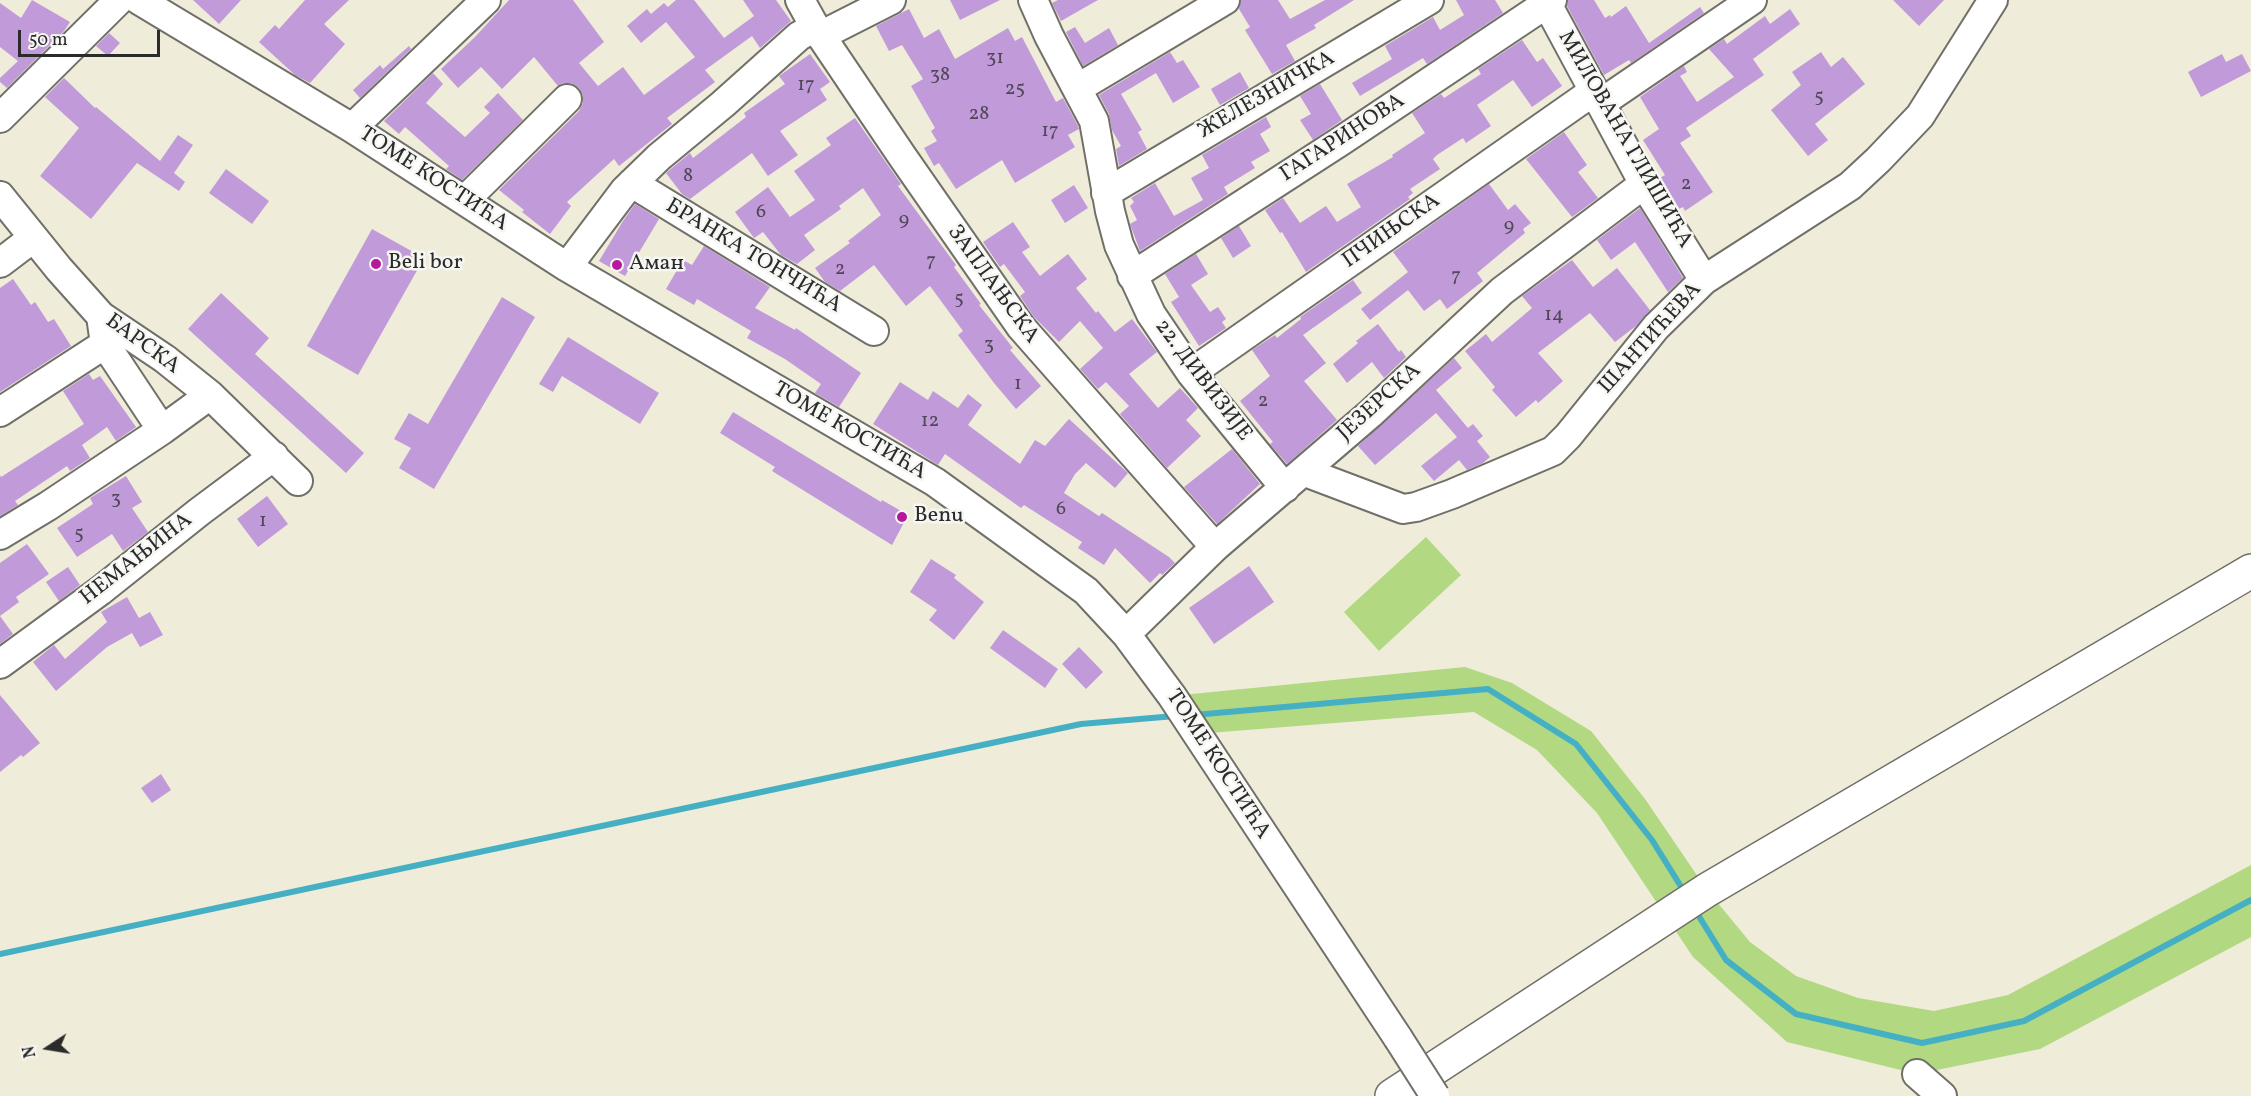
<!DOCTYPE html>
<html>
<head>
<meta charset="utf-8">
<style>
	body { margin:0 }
	#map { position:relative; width:2251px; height:1096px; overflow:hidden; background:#efecd9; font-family:Vollkorn,serif }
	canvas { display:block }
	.north { position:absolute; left:18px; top:1018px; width:60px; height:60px; -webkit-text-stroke:4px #f6f6f2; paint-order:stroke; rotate:258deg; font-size:16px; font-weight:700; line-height:24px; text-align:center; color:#2b2b2b }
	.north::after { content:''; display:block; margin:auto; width:21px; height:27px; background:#2b2b2b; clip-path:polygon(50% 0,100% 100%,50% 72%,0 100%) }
	.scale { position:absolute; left:18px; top:30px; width:142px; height:27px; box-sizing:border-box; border:3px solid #2b2b2b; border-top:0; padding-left:8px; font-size:18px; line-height:21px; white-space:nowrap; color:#2b2b2b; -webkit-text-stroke:4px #f6f6f2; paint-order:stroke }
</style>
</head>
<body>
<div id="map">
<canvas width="2251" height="1096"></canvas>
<div class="north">N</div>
<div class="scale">50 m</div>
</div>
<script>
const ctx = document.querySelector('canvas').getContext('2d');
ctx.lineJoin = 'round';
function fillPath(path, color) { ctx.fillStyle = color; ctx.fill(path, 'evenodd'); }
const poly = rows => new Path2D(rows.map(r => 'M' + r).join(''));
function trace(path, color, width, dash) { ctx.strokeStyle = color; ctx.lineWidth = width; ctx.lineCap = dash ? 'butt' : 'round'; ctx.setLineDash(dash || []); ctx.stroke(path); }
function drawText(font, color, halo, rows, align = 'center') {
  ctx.font = font + ' Vollkorn,serif'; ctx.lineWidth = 5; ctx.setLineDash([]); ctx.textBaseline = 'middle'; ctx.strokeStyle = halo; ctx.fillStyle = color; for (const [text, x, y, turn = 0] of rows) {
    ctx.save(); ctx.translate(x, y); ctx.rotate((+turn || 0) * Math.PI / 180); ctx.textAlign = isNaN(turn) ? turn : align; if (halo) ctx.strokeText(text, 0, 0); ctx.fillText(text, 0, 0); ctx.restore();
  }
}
const green = poly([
	[1426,537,1461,575,1379,651,1344,612],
	[1465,667,1512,683,1591,731,1645,799,1707,890,1750,942,1796,976,1858,998,1934,1011,2008,995,2251,865,2251,937,2040,1049,1917,1074,1787,1042,1693,957,1597,813,1537,750,1474,712,1196,734,1172,696]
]);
const stream = poly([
	[1194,715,1488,689,1576,744,1652,840,1685,893],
	[1695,910,1726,960,1796,1014,1922,1043,2024,1021,2251,900],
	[0,954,1081,724,1175,716]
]);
const building = poly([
	[32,0,70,22,64,31,7,88,0,82,0,78,18,61,0,47,0,3,21,18],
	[193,0,241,0,219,24],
	[305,0,349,0,324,24,345,44,310,83,295,75,259,42,275,25,279,29],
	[509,0,573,0,604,42,579,63,598,86,623,67,644,95,695,57,666,22,641,43,627,26,647,9,651,14,664,3,668,7,676,0,694,0,724,38,754,16,743,0,776,0,791,21,760,48,752,36,705,70,715,82,667,118,672,124,619,166,614,159,567,202,571,206,550,234,522,212,524,210,499,190,579,111,583,103,583,95,579,88,571,83,563,83,558,86,534,57,502,89,481,67,458,88,441,69,475,37],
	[950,0,1000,0,960,20],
	[1058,0,1098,0,1061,21,1052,3],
	[1241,0,1278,0,1290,19,1325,0,1354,0,1314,25,1316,28,1286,45,1295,61,1272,74,1245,30,1250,27,1239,9],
	[1456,0,1495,0,1503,13,1427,64,1423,58,1360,96,1352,83,1392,59,1385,46,1433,17,1440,30,1464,15],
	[1568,0,1594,0,1605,18,1610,15,1611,17,1626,6,1649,43,1700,7,1704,13,1631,63,1629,60,1604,75,1567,6],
	[1893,0,1944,0,1919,26],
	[909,9,924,38,939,29,955,59,1008,28,1015,41,1022,37,1056,102,1063,98,1078,126,1079,129,1068,135,1075,147,1015,183,1002,160,956,189,939,163,934,166,924,148,937,141,931,131,935,128,911,86,923,79,902,45,889,51,876,26],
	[1790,9,1800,24,1753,59,1764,75,1686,128,1691,136,1680,143,1713,192,1685,211,1683,207,1679,209,1660,178,1665,175,1643,140,1659,129,1640,97,1684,66,1687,72,1680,76,1697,102,1734,77,1709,49,1724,39,1727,44,1765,16,1770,24],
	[1075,27,1085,43,1109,28,1118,45,1083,66,1066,32],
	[109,33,120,43,108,56,96,46],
	[1522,40,1537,62,1543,58,1562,86,1532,107,1513,80,1477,105,1491,126,1466,143,1463,138,1437,155,1433,159,1440,169,1410,189,1413,193,1408,197,1410,199,1306,272,1282,232,1280,233,1265,210,1283,198,1300,223,1326,206,1337,222,1361,207,1347,184,1393,157,1392,155,1425,133,1412,113,1441,94,1444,98,1481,74,1478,69],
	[409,46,411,49,360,98,353,90,380,65,383,69],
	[1170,52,1177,63,1183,60,1200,87,1173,103,1156,73,1121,94,1142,130,1138,132,1147,149,1119,166,1116,149,1121,146,1112,130,1109,114,1099,95],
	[1821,52,1831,67,1843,57,1865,84,1815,124,1828,140,1808,156,1771,110,1801,85,1792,72],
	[810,54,830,82,820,89,827,100,780,131,798,155,768,176,752,153,690,199,682,194,666,173,690,153,693,158,746,117,744,113,785,84,779,76],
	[2222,54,2226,62,2242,54,2251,71,2201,97,2188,72],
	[1240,72,1249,88,1220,105,1211,89],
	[433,73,443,84,426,103,465,137,490,113,484,107,498,93,523,120,462,180,446,169,449,166,405,127,399,134,384,121],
	[64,78,95,108,96,107,160,161,178,135,193,145,174,173,185,182,179,191,137,163,91,219,40,176,79,128,45,97],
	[1320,84,1342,120,1313,140,1300,120,1311,114,1300,96],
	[1266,117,1271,127,1260,134,1270,151,1251,162,1255,168,1224,187,1228,194,1140,251,1130,224,1137,220,1130,206,1134,202,1131,198,1155,183,1174,216,1203,200,1191,178,1209,168,1202,155],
	[855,118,901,184,898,186,956,265,954,267,981,304,979,305,1013,348,1010,350,1041,386,1016,409,994,383,958,335,963,331,930,286,906,306,874,265,840,291,825,282,815,268,850,243,848,241,881,215,863,188,839,206,841,209,804,235,815,250,797,264,781,255,763,232,754,238,735,212,768,187,790,217,815,200,794,171,831,145,826,138],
	[1564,132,1587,165,1578,172,1598,198,1572,217,1526,159],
	[226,169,269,201,252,224,209,193],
	[1489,184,1508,210,1515,204,1531,223,1523,229,1525,233,1477,273,1483,281,1447,309,1440,299,1424,311,1408,290,1370,320,1361,309,1408,272,1393,252],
	[1074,185,1088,208,1065,223,1051,200],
	[635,204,659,219,625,276,599,261,623,221],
	[1640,208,1683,278,1668,292,1635,242,1611,260,1597,240],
	[1013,222,1030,247,1022,252,1040,276,1068,254,1087,279,1076,288,1096,313,1098,311,1115,332,1132,319,1157,352,1129,374,1158,408,1180,388,1198,408,1186,420,1201,436,1167,468,1120,414,1129,406,1106,382,1098,389,1080,369,1103,348,1080,321,1059,342,1034,317,1020,296,1025,292,1004,264,1000,267,983,242],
	[1239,226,1251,246,1233,258,1221,238],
	[372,229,424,258,358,375,307,346],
	[704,246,770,287,755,308,795,330,796,328,861,373,839,407,815,393,821,384,785,359,747,338,751,331,697,299,694,305,666,289,683,260,692,265],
	[1196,254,1208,274,1191,285,1210,312,1218,307,1226,319,1222,322,1226,328,1199,346,1171,302,1179,297,1165,274],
	[1572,260,1593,287,1617,268,1650,310,1636,326,1615,342,1590,313,1538,353,1563,381,1538,403,1536,400,1516,417,1492,390,1495,387,1465,351,1486,334,1492,342,1532,308,1522,296],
	[13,279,31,305,35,302,48,322,54,319,71,346,0,392,0,288],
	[1353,280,1362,293,1303,335,1326,363,1304,381,1337,420,1287,464,1270,444,1273,442,1240,401,1270,376,1252,350,1275,335,1277,338,1301,319,1300,317],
	[221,293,269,338,255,354,364,453,346,473,188,329],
	[502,297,535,317,434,489,399,468,411,448,394,439,409,413,428,424],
	[1378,324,1399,352,1401,350,1406,357,1384,378,1372,362,1347,383,1333,364,1358,343,1356,341],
	[568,337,659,393,640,424,562,376,553,392,539,384],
	[1454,358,1462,368,1436,390,1468,428,1473,424,1483,436,1477,441,1490,457,1483,463,1467,470,1459,460,1434,481,1421,466,1457,437,1436,413,1375,465,1358,446],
	[89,374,93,380,100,376,136,427,116,441,107,427,82,445,90,458,70,471,67,466,15,501,18,505,0,516,0,475,1,477,84,424,63,391],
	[900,382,928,400,933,391,958,408,968,394,982,405,968,425,1020,464,1035,440,1045,446,1069,419,1128,473,1115,488,1086,463,1075,474,1064,493,1099,516,1102,513,1169,557,1175,563,1162,575,1160,573,1150,583,1115,548,1104,565,1078,548,1082,542,1024,505,1021,508,945,454,938,465,873,424],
	[733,412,881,502,882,500,908,515,892,545,772,471,775,467,720,433],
	[1232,449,1260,484,1217,524,1184,487],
	[126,476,142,502,132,508,148,532,123,551,112,534,77,557,57,528,93,504,90,498],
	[267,496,288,524,258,547,237,519],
	[27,544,49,574,16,597,19,602,0,616,13,634,0,644,0,563],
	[931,559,956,575,954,578,984,602,954,640,929,620,937,610,910,592],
	[1249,566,1274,602,1214,644,1189,608],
	[68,567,80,585,59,601,46,582],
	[127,597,139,618,150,612,163,635,140,647,132,633,107,647,56,691,33,662,54,645,65,659,107,622,101,612],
	[1003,630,1058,669,1045,688,990,648],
	[1079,647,1103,672,1086,689,1062,664],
	[0,695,40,743,23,757,21,755,0,772],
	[161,774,171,790,152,803,141,788]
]);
const minor = poly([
	[139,0,352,128,567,267,935,482,1086,591,1126,634,1172,696,1398,1038],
	[800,0,815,27,902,156,1021,327,1215,547],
	[1033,0,1049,36,1094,121,1110,211,1119,245,1151,314,1191,373,1285,488],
	[1545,0,1644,184,1704,280],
	[822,35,891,0],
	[1078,88,1225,0],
	[1601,103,1752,0],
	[0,118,119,0],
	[352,128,486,0],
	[632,183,874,331],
	[1106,193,1429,0],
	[0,196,59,269,101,316,165,359,210,395,298,481],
	[465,200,567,99],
	[0,263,33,238],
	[567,267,625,190,659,157,723,104,799,36,815,27],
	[1132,276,1341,141,1552,0],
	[101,316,105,344,162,430,210,395],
	[1191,373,1594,91],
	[0,412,105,344],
	[1305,470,1313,475,1403,509,1416,507,1452,494,1553,451,1568,436,1656,327,1704,280,1850,186,1878,160,1920,116,1993,0],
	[0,535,48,506,162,430],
	[1126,634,1215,547,1370,414,1502,291,1644,184],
	[0,664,100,591,199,512,274,456],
	[1917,1074,1942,1096]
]);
const major = poly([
	[1392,1096,1707,890,2251,571]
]);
const minorBridge = poly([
	[1398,1038,1435,1096]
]);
const markers = [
	[376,264,6,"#b5179e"],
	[617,265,6,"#b5179e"],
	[902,517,6,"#b5179e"]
];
const numberNames = [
	["31",995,59],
	["38",940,76],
	["17",806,86],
	["25",1015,90],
	["5",1819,98],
	["28",979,115],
	["17",1050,132],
	["8",688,177],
	["2",1686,185],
	["6",761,213],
	["9",904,221],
	["9",1509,227],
	["7",931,262],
	["2",840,270],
	["7",1456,277],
	["5",959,300],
	["14",1554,316],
	["3",989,346],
	["1",1018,385],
	["2",1263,402],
	["12",930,422],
	["3",116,500],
	["6",1061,510],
	["1",263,522],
	["5",79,535]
];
const streetNames = [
	["ЖЕЛЕЗНИЧКА",1267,96,-30],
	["ГАГАРИНОВА",1343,139,-33],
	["МИЛОВАНА ГЛИШИЋА",1624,140,60],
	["ТОМЕ КОСТИЋА",433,180,33],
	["ПЧИЊСКА",1392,232,-35],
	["БРАНКА ТОНЧИЋА",753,257,31],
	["ЗАПЛАЊСКА",992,285,54],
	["ШАНТИЋЕВА",1651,339,-48],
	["БАРСКА",142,345,36],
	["22. ДИВИЗИЈЕ",1202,381,53],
	["ЈЕЗЕРСКА",1380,403,-42],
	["ТОМЕ КОСТИЋА",849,432,30],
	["НЕМАЊИНА",137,560,-38],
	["ТОМЕ КОСТИЋА",1217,765,57]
];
const poiNames = [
	["Beli bor",388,264],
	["Аман",629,265],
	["Benu",914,517]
];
fillPath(green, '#b2d882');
trace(stream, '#45b0c4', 6);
fillPath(building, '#c19ada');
trace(minor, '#706f68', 32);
trace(major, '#706f68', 36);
trace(minor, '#fff', 28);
trace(major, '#fff', 33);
trace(minorBridge, '#706f68', 32, []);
trace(minorBridge, '#fff', 28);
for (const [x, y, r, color] of markers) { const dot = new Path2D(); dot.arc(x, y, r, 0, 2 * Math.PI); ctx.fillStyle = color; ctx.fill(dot); trace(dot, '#f6f6f2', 2); }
drawText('20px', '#504757', null, numberNames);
drawText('22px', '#2b2b2b', '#f6f6f2', streetNames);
drawText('22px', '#2b2b2b', '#f6f6f2', poiNames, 'left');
</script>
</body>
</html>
